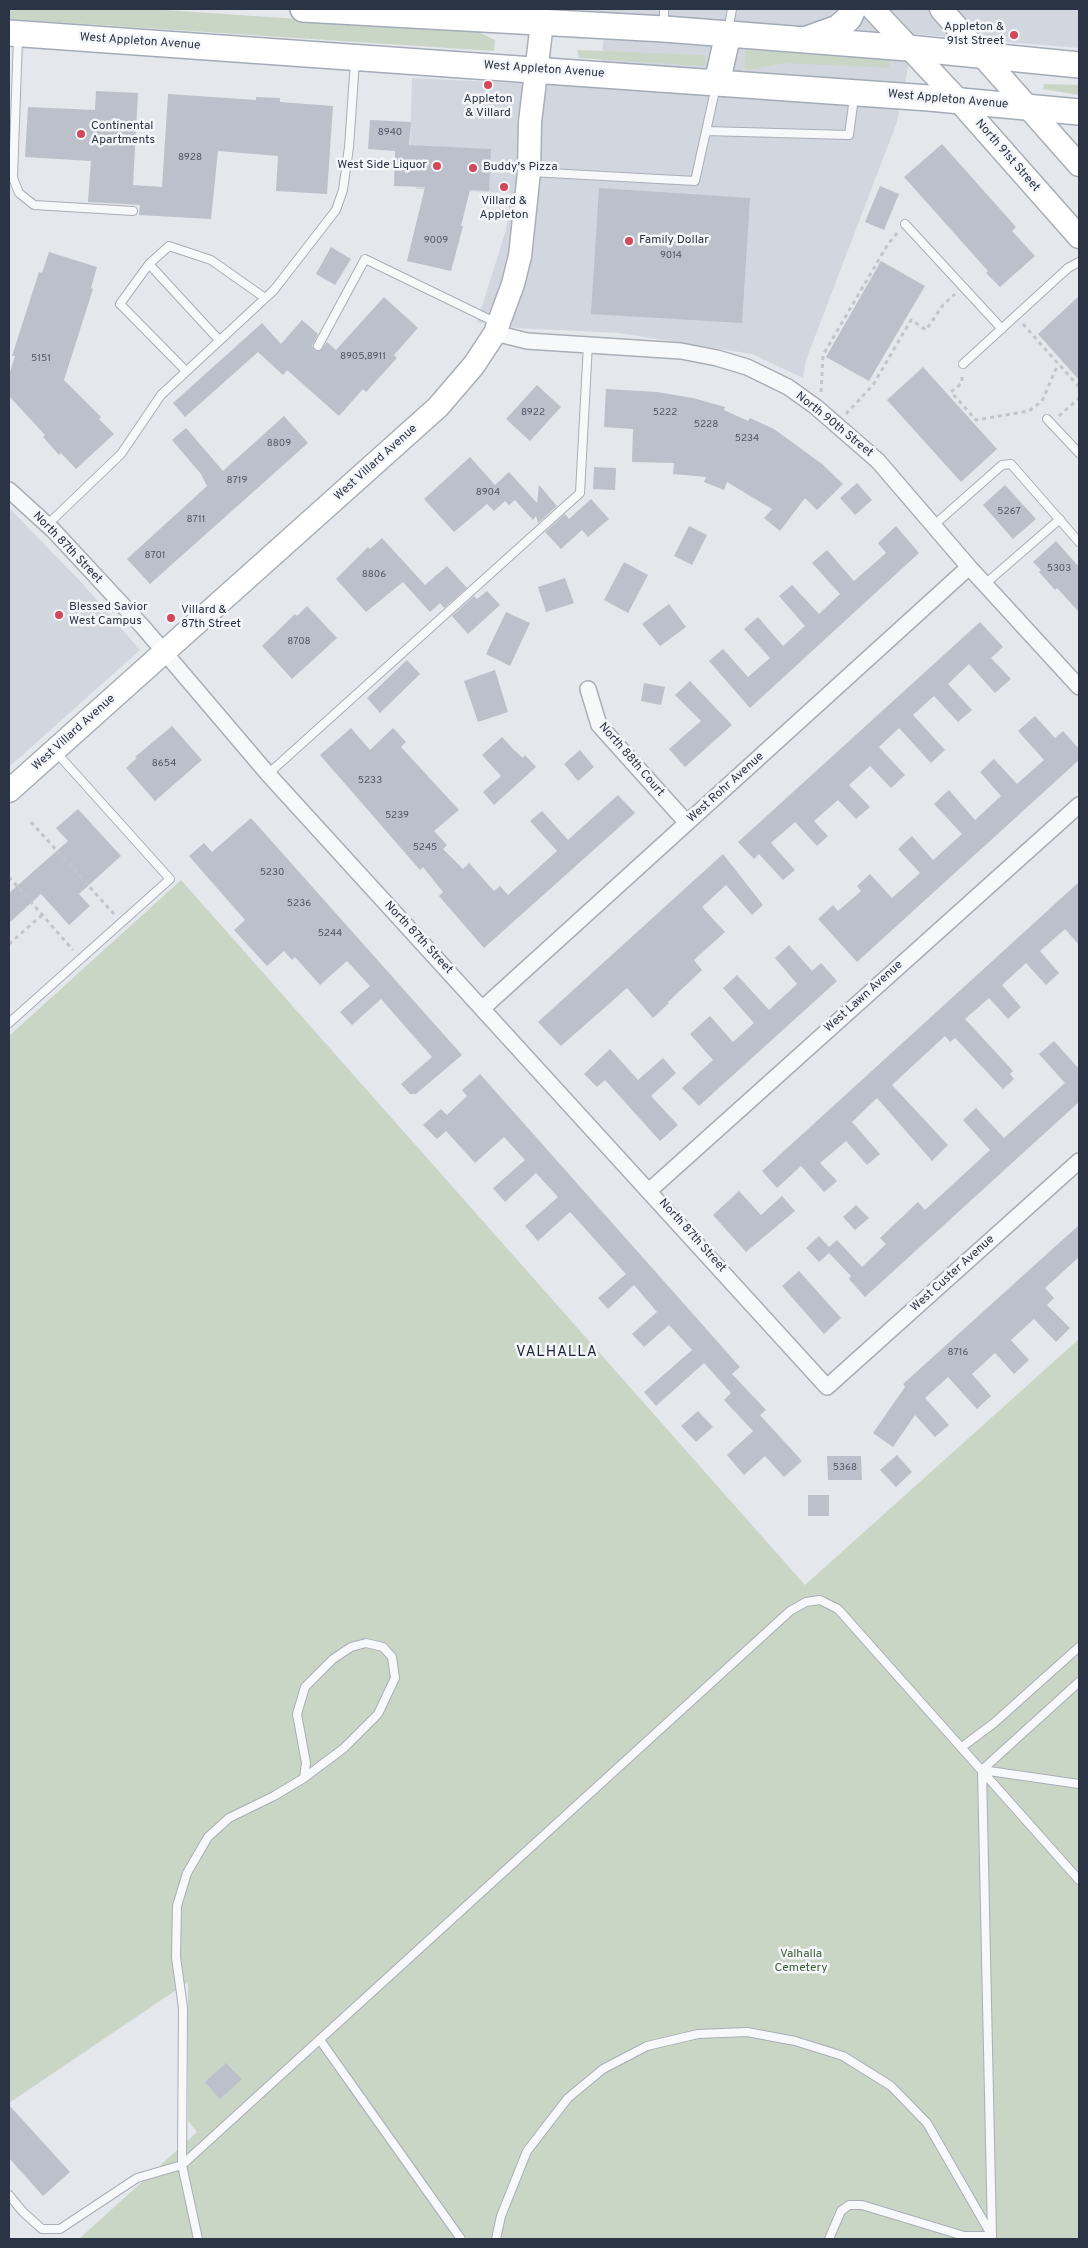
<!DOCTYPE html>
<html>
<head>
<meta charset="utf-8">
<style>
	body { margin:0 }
	#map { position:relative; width:1088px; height:2248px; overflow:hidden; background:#e4e7ec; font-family:Overpass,sans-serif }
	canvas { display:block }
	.frame { position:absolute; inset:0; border:10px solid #2b3445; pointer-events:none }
</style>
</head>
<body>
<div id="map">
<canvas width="1088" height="2248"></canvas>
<div class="frame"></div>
</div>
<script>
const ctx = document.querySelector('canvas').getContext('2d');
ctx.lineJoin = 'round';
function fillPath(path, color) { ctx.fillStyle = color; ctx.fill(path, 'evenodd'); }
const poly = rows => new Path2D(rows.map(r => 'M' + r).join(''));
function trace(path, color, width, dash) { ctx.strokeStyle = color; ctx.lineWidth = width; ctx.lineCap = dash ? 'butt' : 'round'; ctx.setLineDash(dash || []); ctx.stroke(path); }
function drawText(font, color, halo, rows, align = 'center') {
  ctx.font = font + ' Overpass,sans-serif'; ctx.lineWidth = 5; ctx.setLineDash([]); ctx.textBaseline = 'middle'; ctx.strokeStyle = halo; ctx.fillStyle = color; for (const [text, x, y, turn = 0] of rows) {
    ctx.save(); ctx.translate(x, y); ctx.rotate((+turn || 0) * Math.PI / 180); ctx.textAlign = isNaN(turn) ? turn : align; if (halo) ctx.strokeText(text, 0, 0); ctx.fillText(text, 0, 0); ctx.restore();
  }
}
const built = poly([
	[555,9,1079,9,1079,48,915,34,897,122,806,360,803,378,752,354,619,333,517,328,477,322,506,230,511,193,416,189,417,152,410,152,412,78,599,87,606,12],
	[9,508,80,581,140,650,9,767]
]);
const green = poly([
	[9,9,150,9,476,31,495,40,494,51,9,19],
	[577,50,704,55,706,64,703,66,579,58],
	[754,50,889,60,889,68,784,63,749,70,744,67,746,51],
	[1044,84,1079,85,1079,95,1043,89],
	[181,880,805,1585,1079,1339,1079,2239,79,2239,197,2132,188,2121,188,1982,9,2103,9,1036]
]);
const building = poly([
	[96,91,138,93,133,185,162,187,168,94,256,100,256,97,280,98,280,102,333,106,327,194,276,191,278,156,218,151,211,219,139,215,140,205,88,202,91,161,25,157,28,107,95,110],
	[370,120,411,122,409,145,491,149,489,191,470,190,461,226,463,226,451,271,407,261,425,187,394,186,395,151,368,149],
	[942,144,1016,227,1012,231,1035,256,1000,287,986,273,988,271,904,177],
	[880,186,899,194,884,230,865,222],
	[599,188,750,198,742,323,591,314],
	[331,247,351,259,335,285,316,274],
	[49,252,97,267,91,288,93,289,64,380,101,417,99,419,114,434,76,469,61,453,59,455,43,437,45,435,9,396,9,375,15,356,12,356,39,272,42,273],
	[881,261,925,286,869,381,826,357],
	[1079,296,1079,380,1038,334],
	[384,297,418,328,394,355,397,358,366,392,363,389,339,416,287,370,283,375,258,352,185,417,173,403,262,323,281,344,302,320,318,334,312,346,315,351,321,350,327,342,336,350],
	[923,367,997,449,961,482,887,400],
	[537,385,561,407,530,441,506,419],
	[606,389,657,392,693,398,725,407,724,410,748,421,750,418,774,429,822,464,843,484,817,510,805,498,780,531,764,518,772,509,727,482,724,490,704,482,706,477,673,474,674,463,632,462,633,429,604,427],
	[284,416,308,443,150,584,127,559,207,486,201,474,172,440,186,428,223,471],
	[470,457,495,485,509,472,537,503,539,485,557,506,538,523,536,516,533,520,515,500,509,505,505,501,494,511,487,504,454,532,424,499],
	[594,467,616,468,615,490,593,489],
	[857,483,872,500,855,515,840,498],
	[1005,485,1036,519,1013,539,983,505],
	[591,499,609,519,588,537,582,530,561,549,545,532,565,514,569,519],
	[689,526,707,535,692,565,674,556],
	[896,526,919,553,750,708,709,661,723,649,748,677,770,658,744,629,758,617,783,646,805,626,779,596,792,585,819,614,840,594,812,563,827,550,854,581,886,553,878,543],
	[382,538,425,585,447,566,467,588,444,608,440,603,430,612,403,582,366,612,336,579,368,547,370,549],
	[1056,541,1079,567,1079,612,1057,588,1055,590,1039,572,1041,570,1033,562],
	[624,562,648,575,628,613,604,600],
	[565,578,574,603,546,612,538,587],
	[487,591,500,605,468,634,452,616,474,596,477,599],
	[669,604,686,627,660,646,642,624],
	[307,606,337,638,292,679,262,646,295,614,297,616],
	[506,612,530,623,510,666,486,654],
	[980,622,1003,647,991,658,1011,679,995,693,969,664,948,684,972,710,958,722,934,696,913,715,945,750,931,763,899,728,879,747,905,775,891,788,870,766,849,785,870,807,856,819,838,800,814,821,828,836,817,846,795,822,771,843,795,870,783,880,759,854,754,859,738,842],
	[407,660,420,674,380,713,367,698],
	[495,670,508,712,478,722,464,681],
	[690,681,732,725,685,767,669,749,701,721,675,695],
	[644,683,665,687,661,705,641,701],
	[1035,716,1055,738,1063,731,1079,749,1079,760,857,962,818,919,833,905,838,911,861,891,857,886,870,874,892,898,920,873,898,849,912,836,933,860,962,834,934,804,949,790,975,820,1001,796,980,772,994,759,1017,784,1044,760,1018,731],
	[172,726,202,760,155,801,126,768,137,758,135,757],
	[351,728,370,750,393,728,406,742,401,747,459,810,434,831,447,845,443,849,463,869,469,863,494,891,500,886,508,895,557,851,530,821,542,811,568,840,618,795,635,813,484,948,439,896,443,892,423,867,420,870,320,755],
	[502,737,514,750,523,758,525,755,536,767,494,805,483,792,501,776,482,755],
	[580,750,594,767,578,781,564,764],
	[78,809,121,856,79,894,90,906,69,925,41,894,9,923,9,893,68,841,56,828],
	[251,818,462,1055,416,1094,410,1094,401,1084,432,1057,381,999,352,1025,340,1012,370,986,347,961,320,985,295,957,292,960,284,951,267,966,234,930,245,920,189,856,204,843,212,852],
	[723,854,763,905,752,915,726,885,702,907,725,932,694,960,702,970,668,1002,669,1003,653,1018,627,988,561,1046,555,1040,538,1022],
	[1079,882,1079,945,1065,929,1040,951,1059,973,1046,985,1026,963,1002,985,1021,1007,1008,1019,989,998,965,1019,1013,1071,1010,1074,1014,1079,1003,1089,955,1038,950,1042,945,1036,892,1085,948,1145,932,1161,877,1098,852,1122,880,1154,867,1165,846,1141,820,1163,837,1181,824,1192,801,1166,777,1188,762,1171],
	[789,945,812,971,821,963,837,981,699,1106,682,1088,713,1060,690,1034,710,1016,733,1042,754,1023,723,988,737,975,769,1010,797,984,775,958],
	[1054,1041,1079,1069,1079,1102,865,1297,849,1279,851,1276,829,1253,819,1262,806,1248,819,1236,829,1247,837,1240,862,1267,886,1244,880,1238,918,1202,925,1210,990,1150,963,1120,976,1108,1004,1138,1065,1083,1039,1054],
	[610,1049,638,1080,663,1058,676,1073,651,1096,678,1125,660,1141,605,1080,597,1087,584,1074],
	[480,1074,740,1367,732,1374,766,1410,760,1415,802,1461,784,1477,765,1456,744,1475,727,1455,753,1431,724,1400,731,1393,704,1363,656,1406,644,1392,692,1350,669,1325,644,1347,632,1334,657,1312,634,1285,608,1309,598,1298,626,1274,570,1212,538,1241,525,1226,558,1197,536,1173,505,1202,493,1188,525,1160,504,1137,475,1163,446,1131,437,1139,423,1125,441,1109,447,1115,467,1096,462,1090],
	[739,1191,761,1215,782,1196,795,1211,746,1252,713,1215],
	[856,1205,869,1218,855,1230,843,1217],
	[1079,1225,1079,1257,1045,1288,1054,1298,1047,1305,1070,1328,1056,1342,1034,1319,1011,1340,1029,1360,1014,1374,995,1353,972,1374,991,1396,977,1409,948,1377,925,1398,949,1425,935,1437,915,1415,893,1447,873,1433,905,1387,903,1384],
	[799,1271,841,1318,824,1334,782,1286],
	[698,1411,713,1427,696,1442,681,1426],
	[897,1455,912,1472,896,1487,880,1470],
	[827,1456,861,1456,862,1480,828,1480],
	[808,1495,829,1495,829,1516,808,1516],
	[226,2063,242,2079,220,2099,205,2082],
	[9,2105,70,2172,43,2196,9,2158]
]);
const path = poly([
	[1023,324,1079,387],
	[962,377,962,383,951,392,976,420,1029,411,1042,401,1058,364],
	[821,392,823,355,888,244,898,232],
	[846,414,873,385,911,320,926,330,943,305,955,294],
	[1059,416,1079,398],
	[31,822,114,914],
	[9,877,73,950],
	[9,944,42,915]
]);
const lane = poly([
	[664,27,664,9],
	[728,31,732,9],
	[18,38,13,178,19,193,34,205,133,211],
	[706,131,849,135,854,97],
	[531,172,695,181,716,86],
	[905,224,1002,329],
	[149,264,120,304,186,371],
	[219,340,149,264,169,246,211,260,265,298],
	[318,346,365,259,497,323],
	[963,364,1068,268,1079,262],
	[1047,419,1079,453],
	[47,525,121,454,161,395,274,290,336,210,343,190,349,147,355,61],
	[933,526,1002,465,1011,464,1079,542],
	[985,584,1060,519],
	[268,774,580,493,588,344],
	[9,1023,170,879,55,751],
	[962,1747,994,1723,1079,1647],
	[982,1770,1079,1784],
	[320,2040,461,2239],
	[9,2195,23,2212,42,2229,60,2229,137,2178,182,2165,183,2008,176,1957,177,1906,187,1873,208,1837,229,1818,274,1796,304,1778,344,1748,378,1714,395,1678,392,1657,383,1647,366,1643,351,1647,333,1659,305,1687,297,1714,306,1763,304,1778],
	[992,2235,982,1770,1079,1682],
	[198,2239,182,2165,790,1611,806,1602,820,1600,838,1609,1079,1880],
	[496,2239,501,2216,527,2151,568,2098,603,2069,647,2046,698,2034,747,2032,795,2041,843,2056,891,2086,927,2123,992,2236],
	[829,2239,841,2211,849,2205,862,2205,964,2236,992,2236]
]);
const street = poly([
	[495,333,527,341,681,351,717,358,747,367,788,387,816,407,878,461,969,567,1079,687],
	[9,490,53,530,143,627,268,774,827,1387,1079,1161],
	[588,689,599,725,687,823],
	[483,1008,969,567],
	[650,1190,1079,805]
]);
const secondary = poly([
	[873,9,958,100,1079,237],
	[941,9,1079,165],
	[9,791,438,407,474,365,495,333,513,284,520,256,529,172,530,122,542,23]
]);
const primary = poly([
	[303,9,664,29,908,48,1079,65],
	[9,33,929,98,1079,112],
	[810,38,838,28,849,18,853,9],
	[717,83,728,34]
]);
const markers = [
	[1014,35,5,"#d1495b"],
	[488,85,5,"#d1495b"],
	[81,134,5,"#d1495b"],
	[437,166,5,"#d1495b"],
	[473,168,5,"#d1495b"],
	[504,187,5,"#d1495b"],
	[629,241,5,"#d1495b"],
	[59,615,5,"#d1495b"],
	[171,618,5,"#d1495b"]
];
const numberNames = [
	["8940",390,133],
	["8928",190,158],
	["9009",436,241],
	["9014",671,256],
	["8905,8911",363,357],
	["5151",41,359],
	["8922",533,413],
	["5222",665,413],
	["5228",706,425],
	["5234",747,439],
	["8809",279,444],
	["8719",237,481],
	["8904",488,493],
	["5267",1009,512],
	["8711",196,520],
	["8701",155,556],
	["5303",1059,569],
	["8806",374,575],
	["8708",299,642],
	["8654",164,764],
	["5233",370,781],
	["5239",397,816],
	["5245",425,848],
	["5230",272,873],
	["5236",299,904],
	["5244",330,934],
	["8716",958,1353],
	["5368",845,1468]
];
const poiNames = [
	["Appleton &",1004,28,"right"],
	["91st Street",1004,42,"right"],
	["Appleton",488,100,"center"],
	["& Villard",488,114,"center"],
	["Continental",91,127],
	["Apartments",91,141],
	["West Side Liquor",427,166,"right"],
	["Buddy's Pizza",483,168],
	["Villard &",504,202,"center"],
	["Appleton",504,216,"center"],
	["Family Dollar",639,241],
	["Blessed Savior",69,608],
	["West Campus",69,622],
	["Villard &",181,611],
	["87th Street",181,625]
];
const streetNames = [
	["West Appleton Avenue",140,42,4],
	["West Appleton Avenue",544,70,4],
	["West Appleton Avenue",948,100,5],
	["North 91st Street",1007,156,49],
	["North 90th Street",834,425,39],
	["West Villard Avenue",376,463,-42],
	["North 87th Street",67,548,46],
	["West Villard Avenue",74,733,-42],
	["North 88th Court",631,760,49],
	["West Rohr Avenue",726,788,-42],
	["North 87th Street",418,938,47],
	["West Lawn Avenue",864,997,-42],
	["North 87th Street",692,1236,48],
	["West Custer Avenue",953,1274,-42]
];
const parkNames = [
	["Valhalla",801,1955],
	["Cemetery",801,1969]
];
const quarterNames = [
	["VALHALLA",557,1353]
];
fillPath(built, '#d2d6de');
fillPath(green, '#c9d6c5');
fillPath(building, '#bbc0ca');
trace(lane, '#a9aeb7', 10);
trace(street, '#a9aeb7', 18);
trace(secondary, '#a9aeb7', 25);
trace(primary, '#a3abb8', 28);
trace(path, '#c2c5cb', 3, [4, 4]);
trace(lane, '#f7f8fa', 8);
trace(street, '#f7f8fa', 15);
trace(secondary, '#fff', 22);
trace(primary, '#fff', 25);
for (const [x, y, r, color] of markers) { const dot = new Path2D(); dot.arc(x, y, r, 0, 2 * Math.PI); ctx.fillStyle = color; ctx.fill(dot); trace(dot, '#f4f6f9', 2); }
drawText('10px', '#4f5766', null, numberNames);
drawText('12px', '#2b3445', '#f4f6f9', poiNames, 'left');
drawText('12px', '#2b3445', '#f4f6f9', streetNames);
drawText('12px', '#3f6138', '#f4f6f9', parkNames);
ctx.letterSpacing = '1px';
drawText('15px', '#1d2536', '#f4f6f9', quarterNames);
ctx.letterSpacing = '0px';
</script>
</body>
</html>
